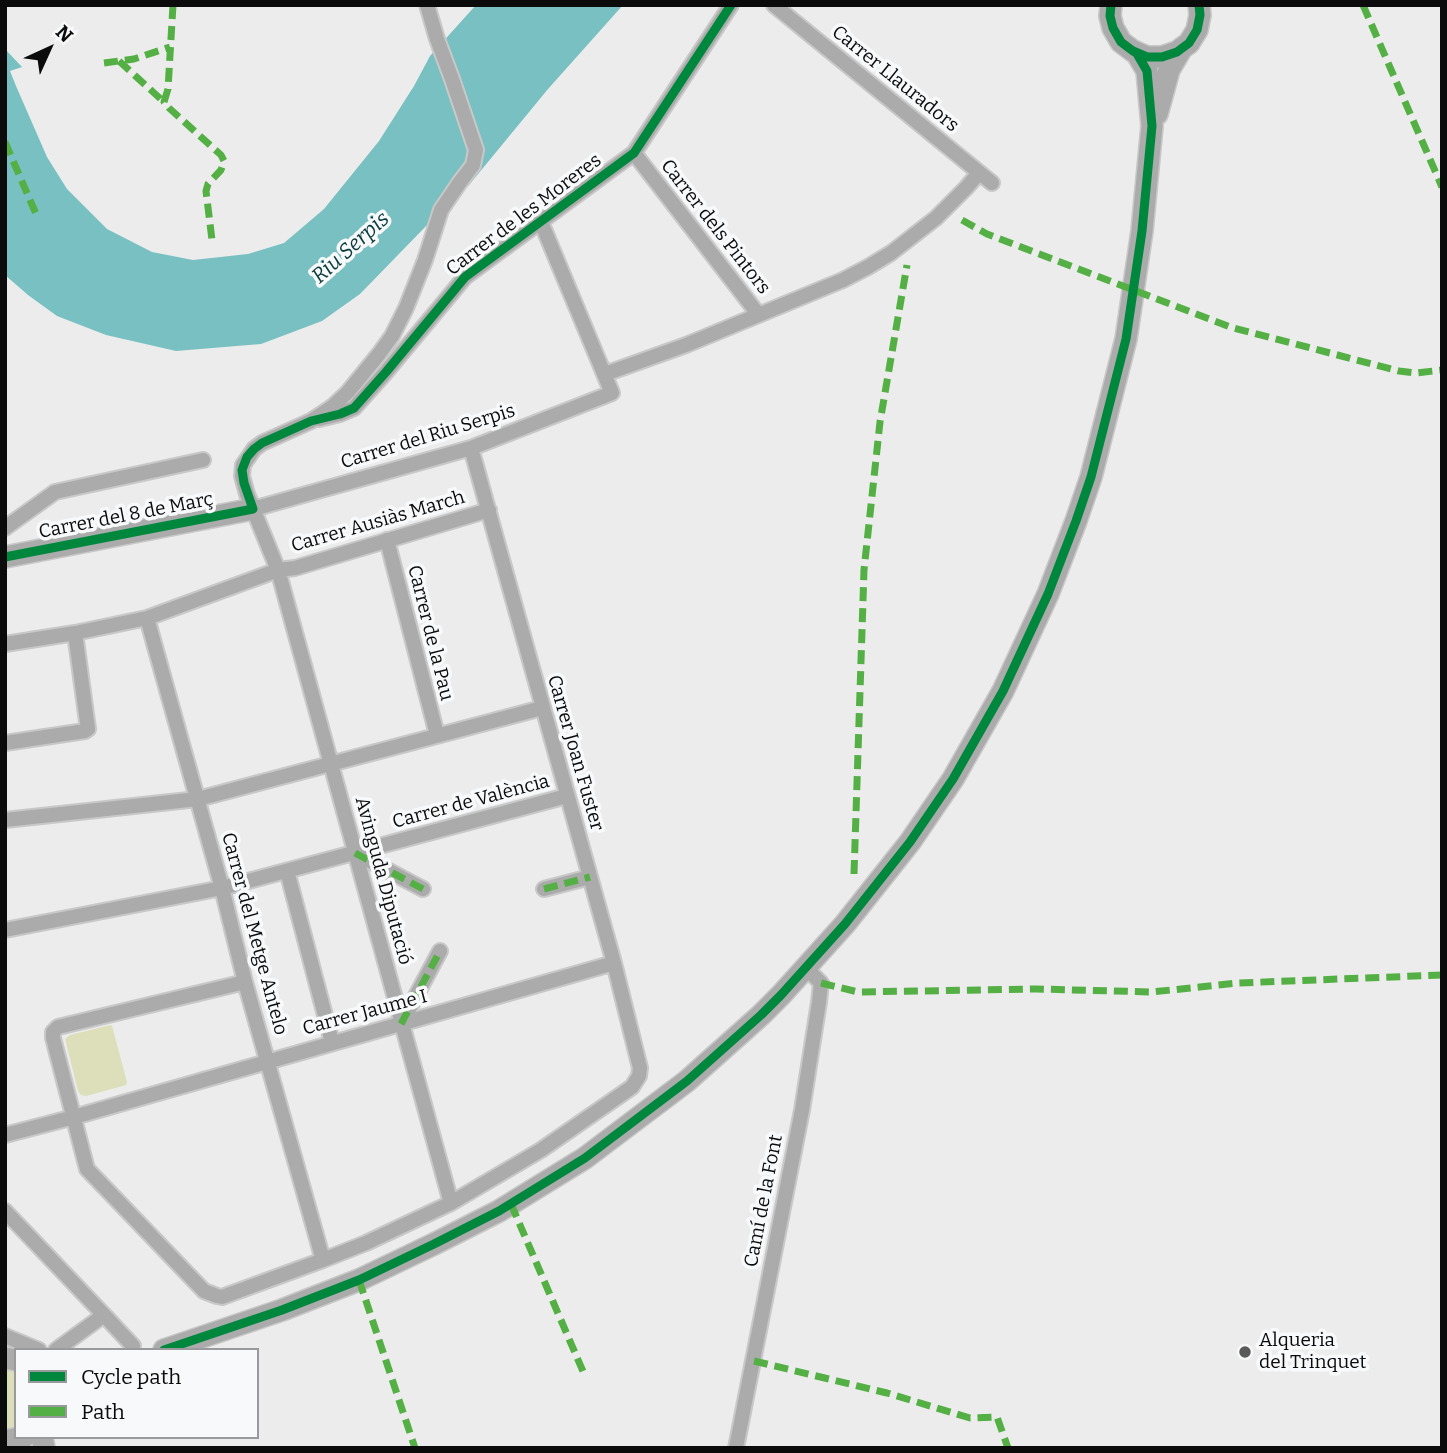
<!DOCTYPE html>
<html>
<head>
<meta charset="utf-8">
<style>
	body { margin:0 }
	#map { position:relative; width:1447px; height:1453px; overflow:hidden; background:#ececec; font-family:Bitter,serif }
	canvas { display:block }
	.frame { position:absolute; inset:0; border:7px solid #0b0b0c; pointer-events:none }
	.legend { position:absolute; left:14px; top:1348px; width:245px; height:91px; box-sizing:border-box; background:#f8f9fa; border:2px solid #999a9b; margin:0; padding:9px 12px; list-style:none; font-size:21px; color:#0b0b0c }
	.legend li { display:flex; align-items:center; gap:14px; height:35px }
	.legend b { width:35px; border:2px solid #999a9b }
	.north { position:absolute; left:14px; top:14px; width:70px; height:70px; -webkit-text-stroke:5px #f8f9fa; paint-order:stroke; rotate:45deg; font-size:19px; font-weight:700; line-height:28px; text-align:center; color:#0b0b0c }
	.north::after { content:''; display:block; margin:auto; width:24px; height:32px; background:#0b0b0c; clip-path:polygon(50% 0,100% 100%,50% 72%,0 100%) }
</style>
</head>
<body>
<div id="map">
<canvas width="1447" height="1453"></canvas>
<div class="frame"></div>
<ul class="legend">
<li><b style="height:9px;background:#00873e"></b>Cycle path</li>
<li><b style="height:9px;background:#54b044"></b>Path</li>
</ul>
<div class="north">N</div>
</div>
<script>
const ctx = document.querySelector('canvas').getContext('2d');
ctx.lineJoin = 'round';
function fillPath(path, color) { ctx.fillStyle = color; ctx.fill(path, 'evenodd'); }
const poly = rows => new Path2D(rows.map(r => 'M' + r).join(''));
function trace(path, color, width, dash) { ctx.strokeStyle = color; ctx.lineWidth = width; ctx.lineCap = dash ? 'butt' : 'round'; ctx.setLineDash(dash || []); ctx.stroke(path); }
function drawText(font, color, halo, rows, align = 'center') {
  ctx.font = font + ' Bitter,serif'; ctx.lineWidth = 7; ctx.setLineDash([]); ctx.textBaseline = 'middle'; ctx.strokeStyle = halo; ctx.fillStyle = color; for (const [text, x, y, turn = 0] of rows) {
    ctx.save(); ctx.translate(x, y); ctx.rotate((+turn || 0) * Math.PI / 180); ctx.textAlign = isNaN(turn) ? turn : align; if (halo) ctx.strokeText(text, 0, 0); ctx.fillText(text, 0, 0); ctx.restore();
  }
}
const green = poly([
	[110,1025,112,1026,127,1082,126,1085,86,1096,81,1095,78,1091,65,1039,70,1035],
	[5,1366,16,1368,16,1430,5,1433]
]);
const water = poly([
	[476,5,623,5,548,89,469,185,433,217,430,222,360,294,322,321,261,344,176,351,106,335,57,316,28,295,5,275,5,49,22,67,10,71,16,86,47,157,67,189,107,229,152,252,193,260,248,254,284,243,324,209,379,141,414,86,430,56]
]);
const street = poly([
	[427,5,437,39,452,79,476,150,473,165,460,182,441,210,425,260,406,308,392,336,379,354,348,392,332,407,311,421,262,443,254,449,243,465,242,476,247,494,278,570,451,1203],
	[774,5,992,183],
	[634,153,758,314],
	[605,374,686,345,843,280,868,267,891,253,936,218,966,188,979,173],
	[319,419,340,414,354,408,386,372,465,277,634,153,731,5],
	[253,509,471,448,612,393,541,222],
	[5,528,55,492,203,460],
	[387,540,437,735],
	[147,618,222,888,245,982,323,1260],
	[5,644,75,633,147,618,278,570,295,568,489,510],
	[5,743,85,731,88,729,75,633],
	[5,820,198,799,542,708],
	[355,853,423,889],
	[287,871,332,1042],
	[544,889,590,877],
	[5,930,222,888,567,796],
	[245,982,58,1027,53,1032,53,1038,87,1169,204,1291,217,1296,222,1297,323,1260,366,1243,451,1203,541,1150,632,1087,639,1076,640,1068,614,963,471,448],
	[401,1024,440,951],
	[5,1135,74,1117,614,963],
	[5,1211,104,1315,56,1350],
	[104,1315,133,1346],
	[5,1336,39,1350],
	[736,1448,802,1110,819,1002,821,983,806,968]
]);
const secondary = poly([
	[1111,5,1110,16,1113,28,1121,42,1133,51,1147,57,1162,57,1177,52,1189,43,1197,30,1200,15,1199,5],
	[1157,114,1169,70,1182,48],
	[5,557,253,509],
	[164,1350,282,1310,359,1280,434,1244,499,1211,585,1158,687,1081,761,1015,781,995,845,924,910,842,953,779,1003,691,1048,594,1076,521,1091,477,1126,339,1142,231,1152,126,1147,71,1136,52],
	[5,1358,16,1360],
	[42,1437,44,1448],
	[5,1441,24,1437]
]);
const quiet = poly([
	[173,5,168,89,164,102,169,108,221,155,224,161,221,170,208,184,206,191,212,240],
	[1363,5,1442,187],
	[119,61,164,102],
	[104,63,134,59,170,47],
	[5,142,36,214],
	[962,220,987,234,1230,327,1399,371,1416,373,1442,370],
	[355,853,423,889],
	[854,874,864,570,880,422,907,265],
	[544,889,590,877],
	[821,983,858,992,1037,989,1152,992,1238,983,1442,975],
	[401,1024,440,951],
	[511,1204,585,1376],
	[359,1280,415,1448],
	[754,1361,887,1393,970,1418,997,1417,1008,1448]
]);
const cycleway = poly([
	[1111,5,1110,16,1113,28,1121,42,1133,51,1147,57,1162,57,1177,52,1189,43,1197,30,1200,15,1199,5],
	[5,557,253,509,244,483,242,470,247,457,254,449,262,443,311,421,340,414,354,408,386,372,465,277,634,153,731,5],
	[164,1350,282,1310,359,1280,434,1244,499,1211,585,1158,687,1081,761,1015,781,995,845,924,910,842,953,779,1003,691,1048,594,1076,521,1091,477,1126,339,1142,231,1152,126,1147,71,1136,52]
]);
const markers = [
	[1245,1352,7,"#5a5a5a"]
];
const streetNames = [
	["Carrer Llauradors",895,79,39],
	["Carrer de les Moreres",524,215,-37],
	["Carrer dels Pintors",715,227,52],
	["Carrer del Riu Serpis",428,437,-17],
	["Carrer del 8 de Març",126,516,-11],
	["Carrer Ausiàs March",378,522,-16],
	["Carrer de la Pau",430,633,76],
	["Carrer Joan Fuster",575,753,74],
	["Carrer de València",471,802,-15],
	["Avinguda Diputació",383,881,75],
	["Carrer del Metge Antelo",254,934,75],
	["Carrer Jaume I",365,1013,-15],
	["Camí de la Font",764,1201,-79]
];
const poiNames = [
	["Alqueria",1259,1341],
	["del Trinquet",1259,1363]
];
const waterNames = [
	["Riu Serpis",351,248,-42]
];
fillPath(green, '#dcdfb9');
fillPath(water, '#78c0c1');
trace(street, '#c8c8c8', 18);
trace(secondary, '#c8c8c8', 24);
trace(street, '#ababab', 14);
trace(secondary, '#ababab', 21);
trace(quiet, '#54b044', 7, [14, 7]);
trace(cycleway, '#00873e', 9);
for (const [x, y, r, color] of markers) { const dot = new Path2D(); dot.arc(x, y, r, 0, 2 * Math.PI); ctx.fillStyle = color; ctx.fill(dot); trace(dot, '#f8f9fa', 2.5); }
drawText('19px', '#0b0b0c', '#f8f9fa', streetNames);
drawText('19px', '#0b0b0c', '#f8f9fa', poiNames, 'left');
drawText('italic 21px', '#0a3b3c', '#f8f9fa', waterNames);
</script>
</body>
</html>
